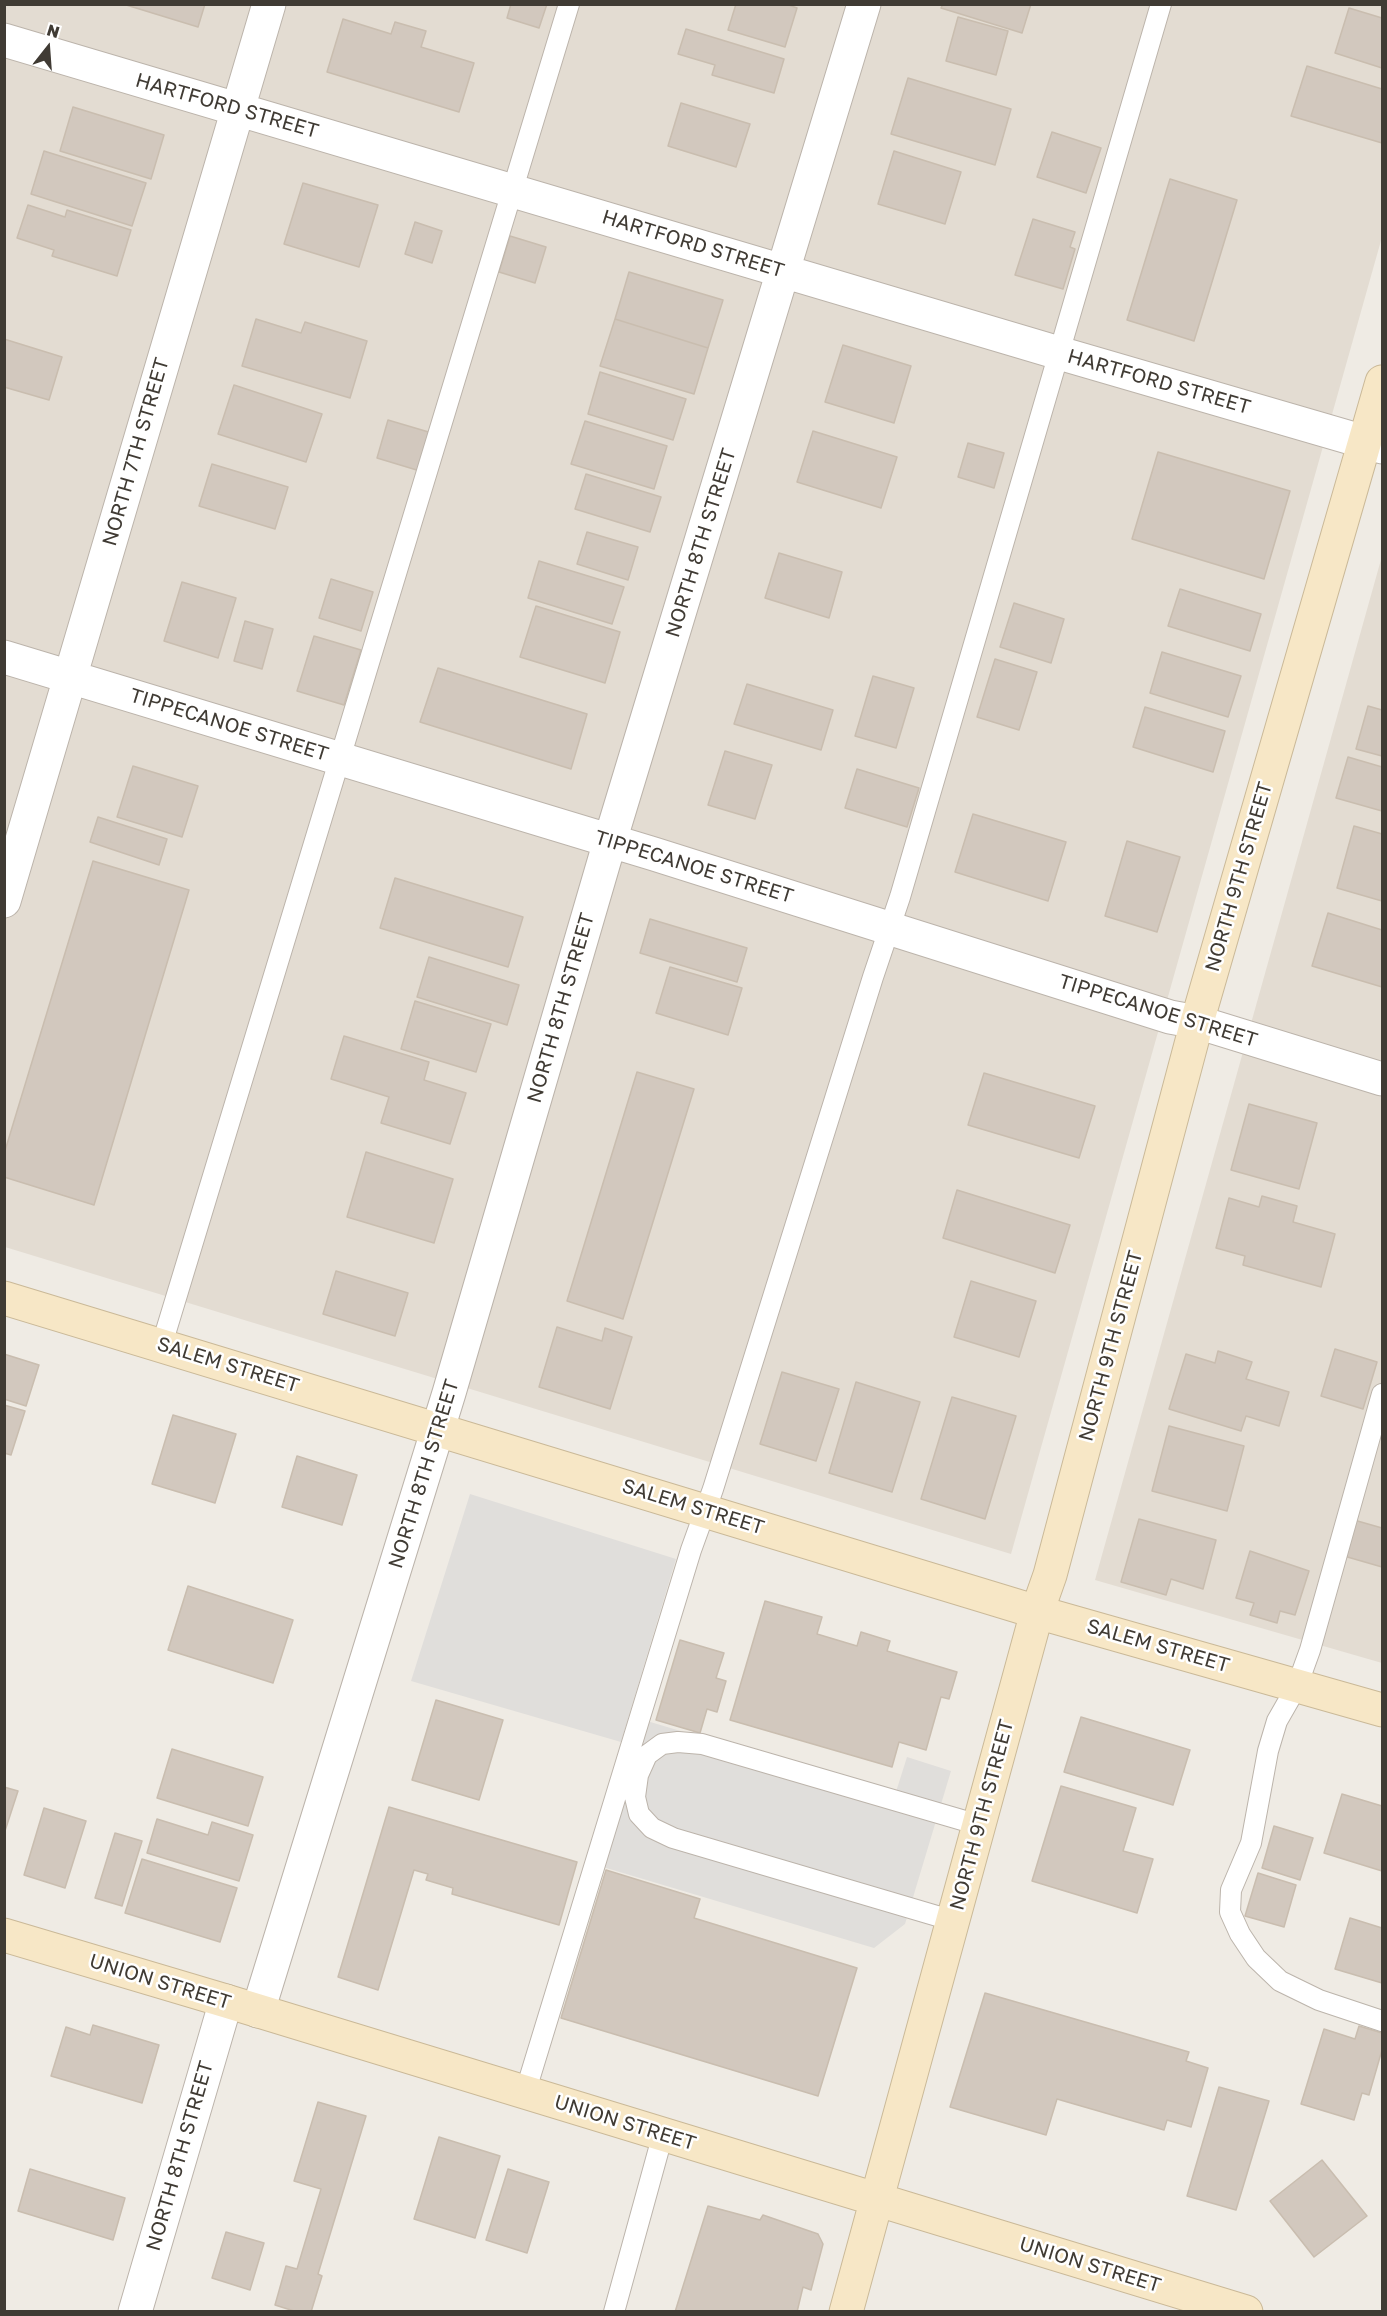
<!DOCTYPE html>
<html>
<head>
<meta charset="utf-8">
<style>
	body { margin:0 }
	#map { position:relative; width:1387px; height:2316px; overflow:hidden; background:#efebe4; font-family:"Golos Text",sans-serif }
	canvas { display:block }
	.frame { position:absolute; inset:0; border:6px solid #403b34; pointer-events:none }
	.north { position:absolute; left:18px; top:18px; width:60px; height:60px; -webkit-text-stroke:4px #fff; paint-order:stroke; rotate:17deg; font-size:16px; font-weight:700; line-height:24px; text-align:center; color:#403b34 }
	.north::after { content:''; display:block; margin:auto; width:21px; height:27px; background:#403b34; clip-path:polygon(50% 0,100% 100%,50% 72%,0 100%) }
</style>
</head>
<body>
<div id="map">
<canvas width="1387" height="2316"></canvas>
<div class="frame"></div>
<div class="north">N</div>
</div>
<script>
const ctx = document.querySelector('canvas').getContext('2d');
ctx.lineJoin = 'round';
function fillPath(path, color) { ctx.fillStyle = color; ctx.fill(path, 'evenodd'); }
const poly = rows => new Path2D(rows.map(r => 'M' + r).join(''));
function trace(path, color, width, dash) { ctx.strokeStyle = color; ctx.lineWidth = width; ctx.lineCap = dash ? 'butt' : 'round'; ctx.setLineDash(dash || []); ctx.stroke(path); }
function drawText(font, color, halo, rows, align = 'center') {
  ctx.font = font + ' "Golos Text",sans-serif'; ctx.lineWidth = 5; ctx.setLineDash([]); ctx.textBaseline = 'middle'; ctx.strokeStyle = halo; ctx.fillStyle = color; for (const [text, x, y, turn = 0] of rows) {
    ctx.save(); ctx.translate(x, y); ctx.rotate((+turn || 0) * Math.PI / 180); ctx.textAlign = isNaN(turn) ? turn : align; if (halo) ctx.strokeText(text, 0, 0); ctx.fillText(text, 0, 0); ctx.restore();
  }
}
const residential = poly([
	[4,5,1382,5,1382,237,1011,1554,5,1247],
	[1382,556,1382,1663,1095,1580]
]);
const parking = poly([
	[470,1494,676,1559,621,1742,411,1681],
	[647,1721,895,1795,907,1757,951,1771,905,1924,874,1948,603,1867]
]);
const building = poly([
	[123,4,205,4,198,27,123,4],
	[511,4,547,4,539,28,507,18,511,4],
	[736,4,786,4,797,8,785,47,728,30,736,4],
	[943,4,1031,4,1022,33,941,8,943,4],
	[1349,8,1382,18,1382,68,1335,53,1349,8],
	[958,17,1008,31,996,75,946,61,958,17],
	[343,19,391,34,395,22,426,31,421,47,474,63,459,112,327,72,343,19],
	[686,29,784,59,774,93,712,75,715,65,678,54,686,29],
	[1307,66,1382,89,1382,143,1291,116,1307,66],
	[908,78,1011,109,995,165,891,134,908,78],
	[681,103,750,124,736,167,668,146,681,103],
	[73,107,164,135,151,179,60,151,73,107],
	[1052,132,1101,148,1086,193,1037,177,1052,132],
	[44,151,146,183,132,226,31,194,44,151],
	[894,151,961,172,945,224,878,204,894,151],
	[1170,179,1237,200,1194,341,1127,320,1170,179],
	[303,183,378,205,359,267,284,244,303,183],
	[28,205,65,217,67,210,131,230,117,276,52,256,54,250,17,238,28,205],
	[1033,219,1075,232,1070,247,1075,249,1063,289,1015,275,1033,219],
	[415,222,442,231,432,263,405,254,415,222],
	[510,236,546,247,535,283,499,272,510,236],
	[629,272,723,300,708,348,615,319,629,272],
	[256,319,301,333,305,322,367,341,350,398,242,366,256,319],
	[615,319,708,348,694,394,600,366,615,319],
	[4,339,62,357,49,400,4,387,4,339],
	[843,345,911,366,894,423,825,402,843,345],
	[600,372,686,399,673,440,588,414,600,372],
	[234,385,322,414,306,462,218,434,234,385],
	[388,420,432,433,420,471,377,458,388,420],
	[585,421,667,446,654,489,571,464,585,421],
	[813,431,897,457,881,508,797,482,813,431],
	[968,443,1004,453,994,488,958,477,968,443],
	[1158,452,1290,491,1264,579,1132,539,1158,452],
	[212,464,288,487,275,529,199,506,212,464],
	[586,474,661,497,650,532,575,509,586,474],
	[587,532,638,547,628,580,577,564,587,532],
	[779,553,842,572,829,618,765,598,779,553],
	[539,561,624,587,612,624,528,598,539,561],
	[331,579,373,592,361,631,319,618,331,579],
	[182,582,236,598,218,658,164,641,182,582],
	[1180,589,1261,614,1250,651,1168,626,1180,589],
	[1014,603,1064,619,1051,663,1000,647,1014,603],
	[536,606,620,632,605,683,520,657,536,606],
	[245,621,273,629,262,669,234,661,245,621],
	[314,636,361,650,344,705,297,691,314,636],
	[1162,652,1241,676,1228,717,1150,693,1162,652],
	[995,659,1037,672,1019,730,977,717,995,659],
	[438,668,587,714,571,769,420,722,438,668],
	[873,676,914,688,896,748,855,736,873,676],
	[747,684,833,710,821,750,734,724,747,684],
	[1368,706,1382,710,1382,756,1356,749,1368,706],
	[1145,707,1225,731,1213,772,1133,747,1145,707],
	[725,751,772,765,755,819,708,805,725,751],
	[1348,757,1382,767,1382,811,1336,798,1348,757],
	[133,766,198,786,182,837,117,817,133,766],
	[857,769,919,788,907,827,845,808,857,769],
	[973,814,1066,842,1048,901,955,872,973,814],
	[98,817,167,839,159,865,90,842,98,817],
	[1354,826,1382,834,1382,901,1337,888,1354,826],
	[1127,841,1180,857,1157,932,1105,916,1127,841],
	[93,861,189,890,94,1205,4,1177,4,1154,93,861],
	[395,878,523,917,508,967,380,928,395,878],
	[1328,913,1382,930,1382,987,1312,966,1328,913],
	[650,919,747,948,737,982,640,953,650,919],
	[429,957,519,985,507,1025,417,997,429,957],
	[670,967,742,988,728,1035,656,1013,670,967],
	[415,1001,491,1024,476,1072,401,1049,415,1001],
	[344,1036,429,1062,424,1080,466,1093,450,1144,381,1123,389,1097,331,1079,344,1036],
	[637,1072,694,1089,623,1319,567,1301,637,1072],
	[984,1073,1095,1106,1079,1158,968,1125,984,1073],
	[1249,1104,1317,1123,1299,1189,1231,1170,1249,1104],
	[366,1152,453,1179,434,1243,347,1217,366,1152],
	[957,1190,1070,1225,1055,1273,943,1238,957,1190],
	[1262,1196,1297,1206,1293,1222,1335,1234,1321,1287,1243,1265,1245,1256,1216,1248,1229,1198,1259,1207,1262,1196],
	[336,1271,408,1293,395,1336,323,1314,336,1271],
	[971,1281,1036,1301,1019,1357,954,1337,971,1281],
	[557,1327,602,1341,605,1328,632,1337,610,1409,539,1387,557,1327],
	[1335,1349,1377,1362,1363,1409,1321,1396,1335,1349],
	[1218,1351,1252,1362,1246,1379,1289,1392,1279,1426,1246,1416,1241,1431,1169,1409,1186,1354,1215,1363,1218,1351],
	[4,1354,39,1365,26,1406,4,1399,4,1354],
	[782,1372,839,1389,816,1461,760,1444,782,1372],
	[856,1382,920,1402,892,1492,829,1473,856,1382],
	[952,1397,1016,1416,985,1519,921,1499,952,1397],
	[4,1405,25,1411,11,1455,4,1453,4,1405],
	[173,1415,236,1434,215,1503,152,1484,173,1415],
	[1169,1426,1244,1446,1227,1511,1152,1491,1169,1426],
	[297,1456,357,1475,342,1525,282,1507,297,1456],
	[1139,1519,1216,1540,1203,1589,1171,1579,1166,1595,1121,1582,1139,1519],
	[1354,1520,1382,1528,1382,1567,1344,1556,1354,1520],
	[1250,1551,1309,1571,1295,1615,1280,1611,1277,1623,1250,1615,1254,1603,1236,1598,1250,1551],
	[188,1586,293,1620,273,1683,168,1650,188,1586],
	[765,1601,822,1617,817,1634,857,1646,861,1632,890,1641,887,1651,957,1672,949,1699,941,1697,926,1750,899,1742,892,1767,730,1720,765,1601],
	[680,1640,724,1653,716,1678,726,1681,717,1712,707,1709,700,1733,656,1720,680,1640],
	[436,1700,503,1720,479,1800,412,1780,436,1700],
	[1081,1717,1190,1750,1173,1805,1064,1772,1081,1717],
	[172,1749,263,1777,248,1826,157,1798,172,1749],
	[1061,1786,1136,1808,1123,1851,1153,1859,1137,1913,1032,1881,1061,1786],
	[4,1787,18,1791,4,1834,4,1787],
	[1342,1794,1382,1806,1382,1871,1324,1853,1342,1794],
	[389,1807,577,1862,559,1925,452,1894,453,1888,426,1880,428,1874,414,1870,378,1990,338,1977,389,1807],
	[44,1808,86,1821,65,1888,24,1875,44,1808],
	[157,1819,208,1835,212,1822,253,1835,239,1881,147,1853,157,1819],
	[1274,1826,1313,1838,1300,1880,1262,1868,1274,1826],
	[115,1833,142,1841,122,1906,95,1898,115,1833],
	[142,1859,237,1888,220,1942,125,1913,142,1859],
	[606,1870,700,1899,694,1918,857,1968,818,2096,561,2018,606,1870],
	[1258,1873,1296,1885,1284,1927,1245,1916,1258,1873],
	[1350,1918,1382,1928,1382,1983,1335,1969,1350,1918],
	[985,1993,1189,2052,1186,2061,1208,2068,1191,2127,1167,2120,1164,2130,1057,2099,1046,2135,950,2107,985,1993],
	[93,2025,159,2045,142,2103,51,2076,66,2027,90,2035,93,2025],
	[1359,2026,1382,2033,1382,2050,1369,2095,1362,2093,1354,2120,1301,2104,1324,2029,1355,2039,1359,2026],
	[1219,2087,1269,2101,1236,2210,1187,2196,1219,2087],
	[318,2102,366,2116,318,2274,322,2276,311,2312,297,2312,275,2305,286,2266,297,2269,321,2189,294,2181,318,2102],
	[439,2137,500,2156,475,2238,414,2219,439,2137],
	[1322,2160,1367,2216,1314,2257,1270,2201,1322,2160],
	[30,2169,125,2198,113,2240,18,2211,30,2169],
	[508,2169,549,2182,527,2253,486,2240,508,2169],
	[708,2206,760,2220,763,2215,818,2234,823,2244,811,2290,803,2287,797,2312,675,2312,708,2206],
	[226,2232,264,2243,250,2290,212,2278,226,2232]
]);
const service = poly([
	[162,1344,569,4],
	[1382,1394,1310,1650,1297,1686,1277,1721,1268,1751,1251,1843,1231,1890,1230,1912,1240,1934,1256,1958,1280,1981,1319,2000,1382,2021],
	[954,1921,673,1838,652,1828,639,1814,635,1797,638,1775,647,1755,662,1744,678,1742,702,1744,979,1825],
	[525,2093,691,1550,713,1489,873,977,900,897,1161,4],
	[614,2312,663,2134]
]);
const minor = poly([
	[4,40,1059,353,1382,447],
	[4,657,654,854,1170,1017,1197,1022,1382,1079],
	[4,901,269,4],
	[258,2011,449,1393,610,841,864,4],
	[135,2312,226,2001]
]);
const secondary = poly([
	[4,1298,1037,1612,1382,1710],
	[4,1935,226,2001,1246,2312],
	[846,2312,1037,1612,1050,1575,1197,1022,1382,382]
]);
const streetNames = [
	["HARTFORD STREET",227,106,16],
	["HARTFORD STREET",693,244,17],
	["HARTFORD STREET",1159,382,16],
	["NORTH 7TH STREET",136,452,-74],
	["NORTH 8TH STREET",701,543,-73],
	["TIPPECANOE STREET",229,725,17],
	["TIPPECANOE STREET",694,867,17],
	["NORTH 9TH STREET",1239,877,-74],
	["NORTH 8TH STREET",561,1008,-74],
	["TIPPECANOE STREET",1158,1011,17],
	["NORTH 9TH STREET",1111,1346,-75],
	["SALEM STREET",228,1365,17],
	["NORTH 8TH STREET",424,1474,-73],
	["SALEM STREET",693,1507,17],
	["SALEM STREET",1158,1646,16],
	["NORTH 9TH STREET",982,1815,-75],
	["UNION STREET",160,1982,17],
	["UNION STREET",625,2123,17],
	["NORTH 8TH STREET",180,2156,-74],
	["UNION STREET",1090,2265,17]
];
fillPath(residential, '#e3dcd2');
fillPath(parking, '#e0dedb');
fillPath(building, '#d2c8be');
trace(building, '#c9bdaf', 1.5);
trace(service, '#bcb4ab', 22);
trace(minor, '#bcb4ab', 35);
trace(secondary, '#cab998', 35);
trace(service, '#fff', 20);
trace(minor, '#fff', 33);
trace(secondary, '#f7e7c6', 33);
drawText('20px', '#403b34', '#fff', streetNames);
</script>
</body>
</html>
